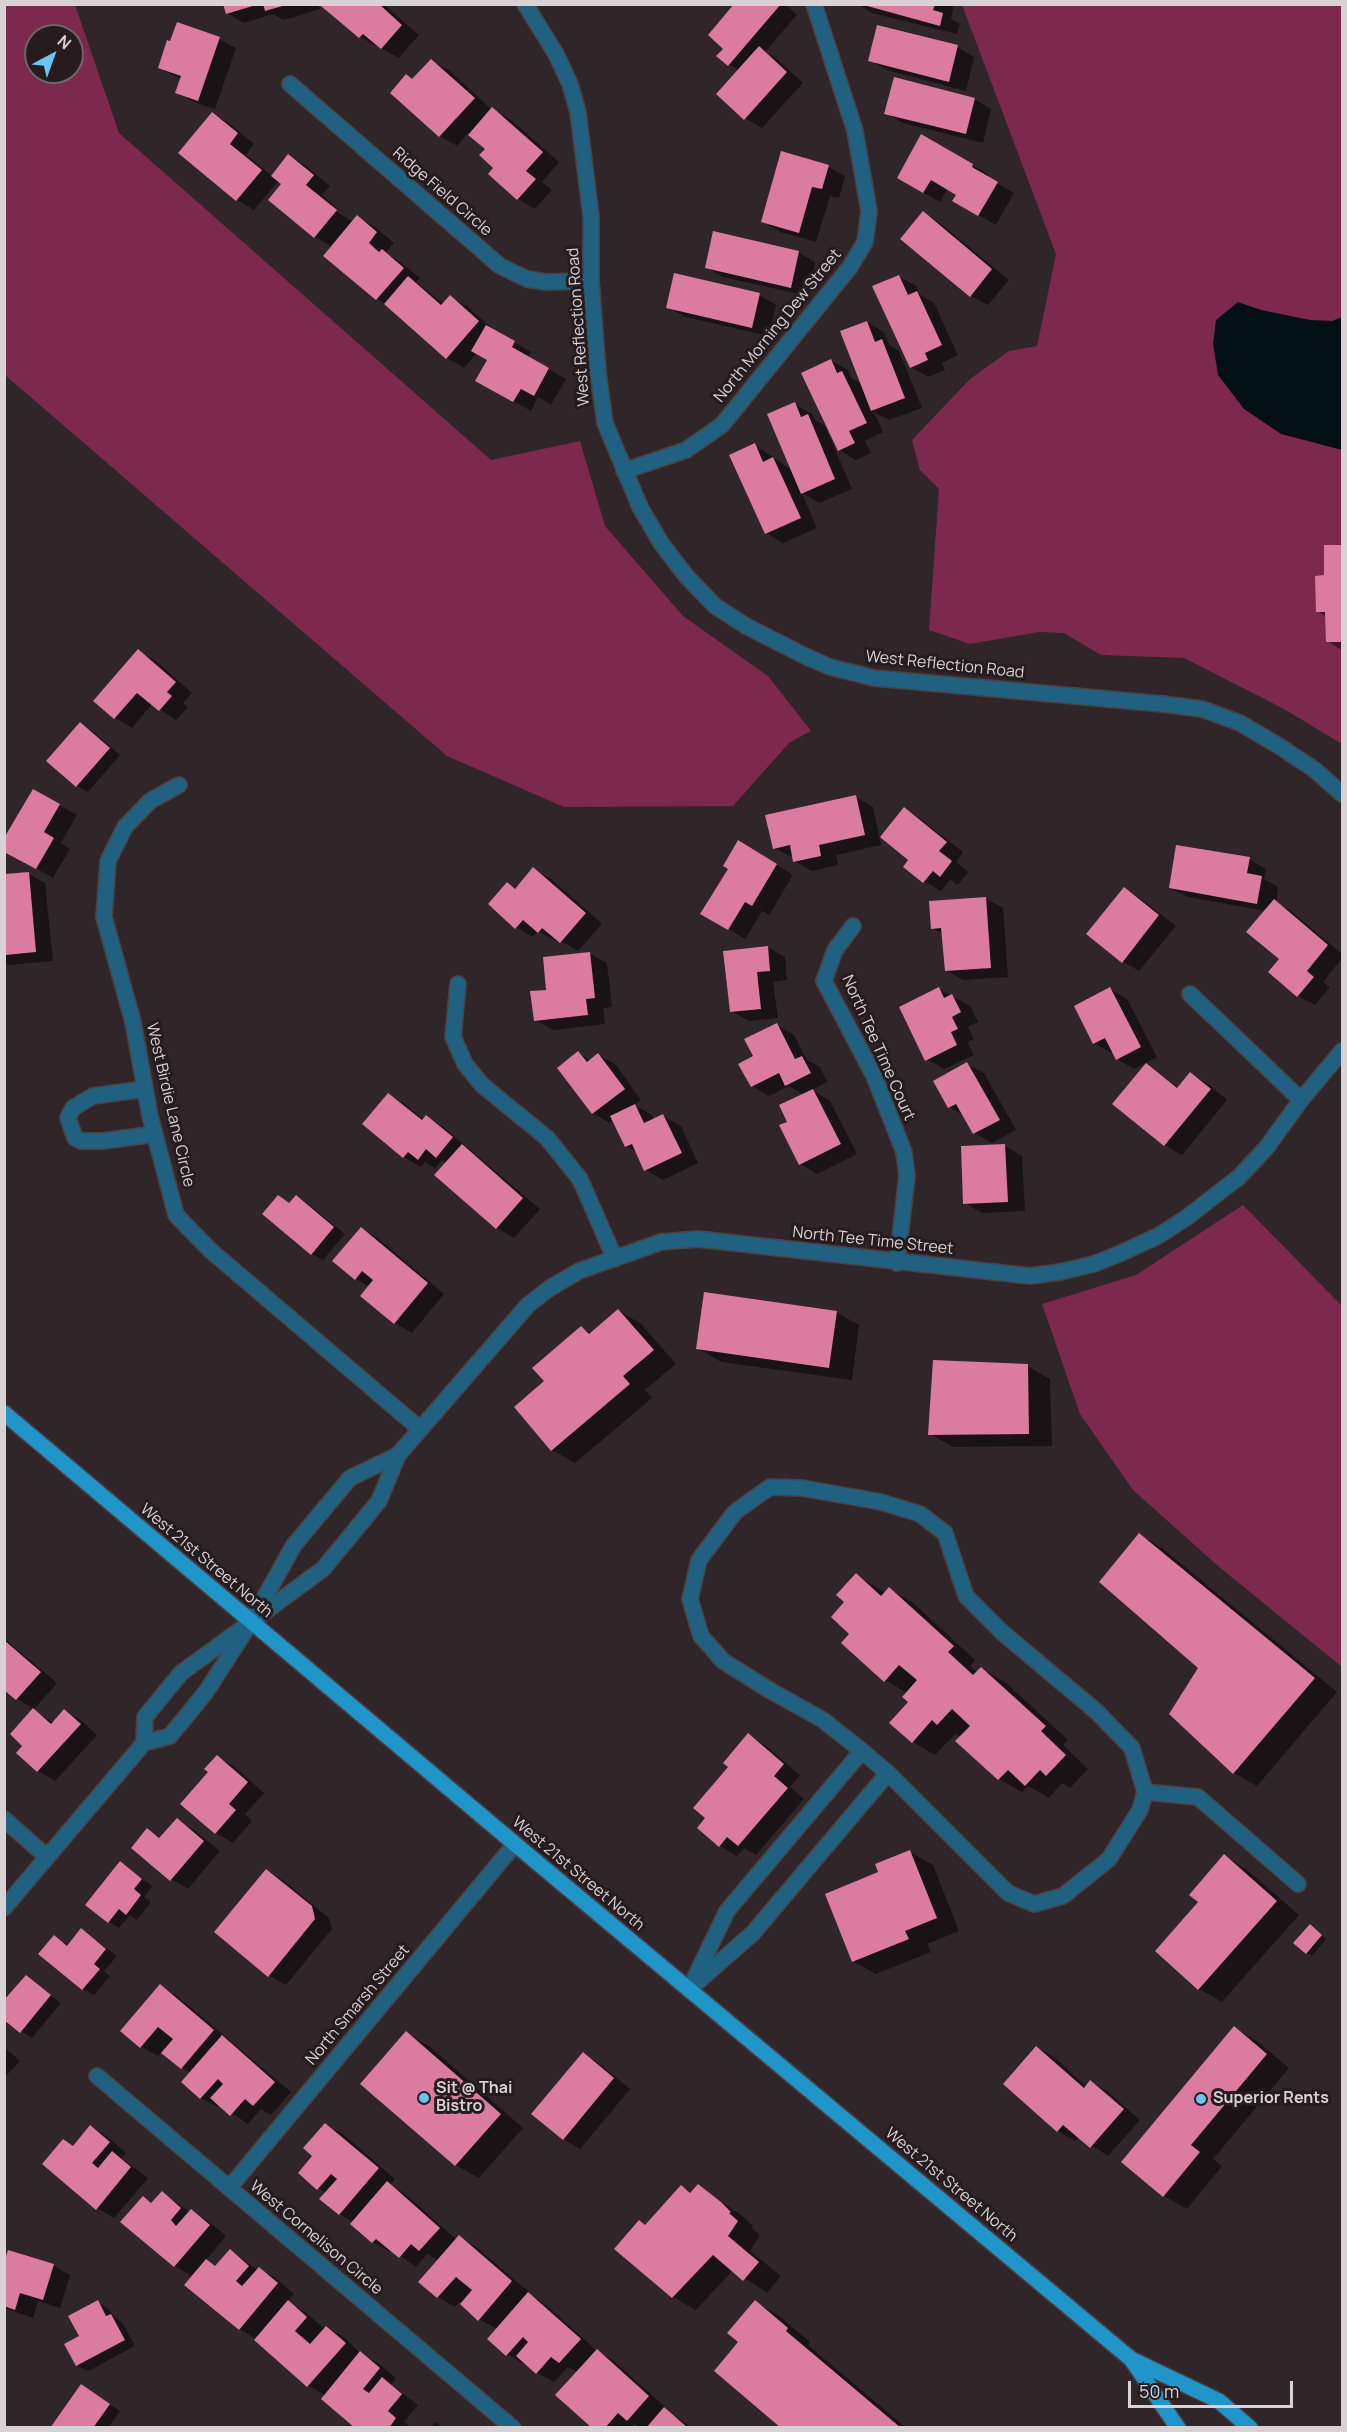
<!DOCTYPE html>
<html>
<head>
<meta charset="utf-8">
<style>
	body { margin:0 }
	#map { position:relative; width:1347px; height:2432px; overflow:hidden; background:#302528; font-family:Manrope,sans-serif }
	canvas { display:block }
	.frame { position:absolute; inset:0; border:6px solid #d9d2d4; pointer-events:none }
	.north { position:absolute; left:24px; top:24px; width:60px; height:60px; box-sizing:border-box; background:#261c1f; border:2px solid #6e6567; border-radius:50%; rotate:41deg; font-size:16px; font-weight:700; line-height:24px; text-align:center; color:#d9d2d4 }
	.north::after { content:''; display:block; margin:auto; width:21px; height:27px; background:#6bc3f2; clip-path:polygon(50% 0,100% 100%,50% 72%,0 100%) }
	.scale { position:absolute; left:1128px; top:2381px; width:165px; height:27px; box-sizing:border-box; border:3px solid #d9d2d4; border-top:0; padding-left:8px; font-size:18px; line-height:21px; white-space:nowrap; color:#d9d2d4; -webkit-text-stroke:4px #261c1f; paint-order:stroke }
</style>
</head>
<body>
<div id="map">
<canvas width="1347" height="2432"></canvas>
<div class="frame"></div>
<div class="north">N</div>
<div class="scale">50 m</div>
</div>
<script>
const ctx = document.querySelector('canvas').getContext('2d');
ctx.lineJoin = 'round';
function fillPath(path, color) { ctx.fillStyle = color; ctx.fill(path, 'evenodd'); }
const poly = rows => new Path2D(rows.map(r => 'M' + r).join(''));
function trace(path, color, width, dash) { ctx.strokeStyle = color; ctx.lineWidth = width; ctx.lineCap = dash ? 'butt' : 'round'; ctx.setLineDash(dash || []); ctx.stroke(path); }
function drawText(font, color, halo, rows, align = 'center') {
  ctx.font = font + ' Manrope,sans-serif'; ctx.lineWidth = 6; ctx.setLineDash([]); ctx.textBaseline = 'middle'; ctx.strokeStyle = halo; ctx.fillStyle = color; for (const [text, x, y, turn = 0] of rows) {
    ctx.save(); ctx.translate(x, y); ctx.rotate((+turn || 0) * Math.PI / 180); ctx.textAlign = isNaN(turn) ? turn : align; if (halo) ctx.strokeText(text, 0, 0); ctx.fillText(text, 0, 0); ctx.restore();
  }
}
const green = poly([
	[5,4,75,5,119,133,491,460,580,441,605,526,683,616,768,676,811,731,789,743,733,806,564,807,447,756,5,375],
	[36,36,72,36,72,72,36,72],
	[962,5,1342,5,1342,744,1284,709,1184,658,1101,655,1064,633,1039,632,970,644,929,630,939,489,920,470,912,440,970,379,1009,351,1037,346,1056,254],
	[1243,1205,1342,1306,1342,1667,1218,1566,1133,1490,1080,1414,1042,1304,1136,1275]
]);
const water = poly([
	[1238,302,1261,310,1310,320,1332,321,1342,317,1342,450,1281,434,1244,409,1218,375,1213,344,1216,320]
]);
const shadow = poly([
	[224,4,318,4,320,9,284,20,273,14,244,23,227,13],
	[325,4,383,4,419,35,399,58,360,37,323,6],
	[736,4,785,4,797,15,765,52,776,58,803,83,762,128,745,118,739,70,728,64,725,48],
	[858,4,954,4,951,19,960,24,957,34,872,13],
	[219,39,236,48,215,109,194,102,177,92,181,79,159,68],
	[957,47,974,57,966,91,887,70,870,60],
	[431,61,449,70,492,110,510,119,559,162,542,182,552,190,535,209,518,199,495,168,487,149,468,133,457,146,440,136,392,93,414,80],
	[974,99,991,109,983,143,903,123,886,113],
	[213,114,230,124,254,144,246,155,272,176,289,156,306,166,330,186,322,195,341,211,331,205,330,208,355,223,358,217,375,227,394,243,385,253,399,261,420,278,416,282,444,304,450,297,468,307,496,332,531,352,528,357,566,379,551,405,538,397,531,411,477,380,489,360,477,353,464,368,447,358,388,306,377,299,333,247,315,237,283,184,279,180,254,210,237,200,180,153],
	[922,136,989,175,988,178,1014,193,996,225,954,201,958,194,948,188,940,202,899,178],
	[828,167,845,176,839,198,830,196,816,242,780,232,763,222],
	[923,213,940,223,1009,280,988,305,971,296],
	[798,252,815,262,808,296,723,277,706,267],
	[898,276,916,286,919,294,934,303,958,355,942,363,945,370,928,377,911,367],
	[759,295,776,305,769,336,685,317,668,307],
	[867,322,884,332,889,345,899,351,922,408,889,420,873,411,883,432,865,441,871,453,856,460,839,450,830,360,848,370,851,378,862,384],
	[795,404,812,414,815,420,825,426,852,489,819,503,801,492,817,528,783,543,766,533,755,445,792,470],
	[1326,546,1342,546,1342,650,1327,641,1327,617,1317,611,1326,577],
	[138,651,156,661,192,693,183,703,188,707,176,720,152,704,132,728,115,718],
	[80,724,91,730,120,755,88,792,77,786,48,761],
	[33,791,77,815,61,843,70,849,53,878,4,850],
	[856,797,873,807,881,845,836,855,838,865,812,871,794,861,794,858,774,848],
	[904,809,921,819,963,852,956,862,968,872,958,885,950,880,941,891,924,881,910,859],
	[739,842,793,875,769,915,762,911,745,939,702,913,730,868],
	[1249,859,1266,869,1264,879,1278,887,1276,902,1291,911,1342,954,1342,958,1323,982,1330,987,1315,1005,1298,996,1281,959,1266,911,1188,897,1170,888],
	[534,869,551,879,602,924,578,951,558,939,556,941,538,931,533,937,516,927,507,884,516,889],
	[28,874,45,883,53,961,8,965,4,963,4,876],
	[1124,889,1141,899,1176,926,1139,971,1122,961],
	[985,898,1003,908,1008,977,963,980,946,970,943,934,932,928],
	[767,947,785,957,787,980,773,982,778,1018,749,1021,731,1011],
	[589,953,607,963,612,1007,603,1008,605,1024,553,1030,535,1020,548,991],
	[939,989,970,1006,978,1022,968,1027,974,1039,967,1042,974,1055,944,1069,927,1059],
	[1110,989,1127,999,1157,1057,1134,1069,1117,1059,1114,1052,1112,1053,1094,1043],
	[777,1025,794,1035,807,1060,820,1067,827,1082,812,1090,830,1101,857,1154,817,1174,800,1164,789,1122,804,1095,789,1086,769,1096,752,1086],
	[578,1053,591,1061,599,1055,616,1065,641,1100,634,1105,652,1115,654,1120,663,1116,681,1126,698,1163,663,1180,646,1170,638,1153,626,1146,614,1120,610,1123,593,1113],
	[967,1064,984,1073,1016,1130,992,1143,975,1133,965,1116,949,1107],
	[1146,1065,1179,1088,1191,1074,1208,1084,1227,1100,1182,1155,1165,1145],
	[389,1095,406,1105,424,1120,426,1117,443,1127,540,1209,514,1238,497,1228,447,1163,442,1160,435,1168,425,1162,421,1167,404,1157,364,1124],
	[1005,1146,1022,1156,1025,1211,982,1213,965,1203],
	[278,1196,291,1204,296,1197,307,1203,345,1234,323,1260,312,1254],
	[361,1228,378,1238,444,1294,412,1333,395,1323,369,1287,356,1279],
	[618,1310,641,1324,676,1364,645,1390,652,1398,575,1463,552,1450,516,1407,546,1381,581,1328,592,1333],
	[836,1312,859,1325,852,1380,721,1362,698,1348],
	[1027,1366,1050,1379,1052,1446,953,1447,930,1434],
	[1140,1535,1162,1548,1337,1692,1257,1786,1234,1773,1171,1714,1200,1668],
	[857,1575,885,1593,889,1589,912,1602,975,1660,970,1666,978,1673,982,1669,1005,1682,1068,1740,1063,1745,1088,1769,1070,1788,1062,1783,1049,1798,1028,1786,1022,1792,999,1779,958,1741,961,1737,955,1734,935,1755,913,1742,911,1702,907,1693,885,1680,851,1634,846,1602],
	[4,1638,57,1683,34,1709,17,1699,4,1688],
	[33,1710,54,1723,65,1711,82,1721,97,1735,55,1781,38,1771,18,1753,24,1746],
	[748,1735,765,1745,800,1775,790,1787,804,1799,756,1855,744,1848,737,1856,720,1846,699,1827,707,1818,730,1767],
	[218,1757,235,1767,264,1793,245,1814,252,1821,233,1843,216,1833,210,1772],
	[177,1820,194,1830,220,1851,188,1889,171,1879,148,1830,161,1838],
	[910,1852,933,1865,959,1931,927,1944,931,1952,876,1974,853,1961],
	[1225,1856,1247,1870,1299,1915,1222,2002,1199,1989,1200,1902],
	[121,1863,152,1886,144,1897,151,1902,137,1920,130,1915,119,1928,108,1922],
	[267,1871,284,1881,329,1918,332,1929,286,1985,268,1975],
	[1315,1929,1326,1939,1312,1956,1307,1953],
	[82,1930,117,1956,104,1971,110,1976,94,1995,83,1989,54,1937,69,1946],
	[26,1977,61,2003,32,2038,21,2031],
	[160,1986,177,1996,291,2092,271,2115,261,2109,248,2124,220,2105,218,2107,201,2098,190,2073,162,2052,158,2056,141,2047],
	[1234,2028,1257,2041,1289,2068,1213,2159,1222,2166,1187,2209,1164,2196],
	[406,2033,429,2046,523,2128,479,2178,456,2165,362,2084],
	[4,2047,20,2061,4,2078],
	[1037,2048,1054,2057,1087,2087,1091,2082,1108,2092,1140,2120,1108,2156,1079,2137,1075,2141,1058,2131,1005,2084],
	[583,2054,600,2064,630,2089,580,2149,563,2139],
	[325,2125,343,2134,395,2179,390,2185,404,2193,457,2240,459,2237,476,2247,529,2292,527,2293,545,2304,596,2350,614,2361,665,2407,664,2408,692,2428,641,2428,634,2424,631,2428,594,2428,578,2372,568,2367,554,2382,537,2373,526,2362,524,2364,507,2354,497,2329,479,2319,459,2302,455,2307,438,2297,420,2282,439,2261,427,2254,416,2267,392,2250,390,2252,373,2242,353,2222,340,2214,326,2193,318,2188,314,2156],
	[91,2127,108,2137,126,2153,121,2158,148,2178,114,2218,97,2208,64,2141,74,2147],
	[698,2186,744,2217,753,2226,751,2227,760,2235,750,2251,781,2276,767,2293,733,2270,696,2310,673,2297,616,2249,639,2222,646,2226,681,2187,692,2193],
	[162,2193,190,2212,191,2211,208,2221,226,2236,206,2260,217,2267,230,2251,258,2270,259,2269,276,2278,294,2294,287,2302,305,2312,325,2329,327,2328,344,2337,361,2354,378,2363,396,2378,391,2385,418,2405,404,2422,411,2428,357,2428,326,2396,308,2385,256,2339,239,2329,193,2277,175,2266,122,2222,143,2198,153,2204],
	[53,2265,70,2275,60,2308,38,2301,33,2318,4,2308,4,2267],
	[98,2302,109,2309,113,2316,122,2322,135,2346,88,2371,77,2365,81,2337],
	[755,2302,778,2315,810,2342,808,2345,906,2428,783,2428,740,2342],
	[82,2386,120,2411,108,2428,52,2428],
	[435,2422,444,2428,430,2428]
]);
const building = poly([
	[223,4,256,4,256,5,226,14],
	[263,4,286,4,286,5,265,11],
	[323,4,379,4,402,25,381,49,363,34,359,38,321,6],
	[734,4,781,4,728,66,716,56,723,49,708,35],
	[860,4,935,4,933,10,943,13,940,26],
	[177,22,220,37,198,101,175,93,181,76,158,68,167,40,170,41],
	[877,25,958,45,949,82,868,61],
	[759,46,787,72,744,120,716,94],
	[431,59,475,98,439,137,390,93,406,74,412,79],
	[894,77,975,98,966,134,884,114],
	[492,107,543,152,526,171,536,179,517,200,488,174,493,168,479,155,485,149,468,135],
	[212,112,238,133,230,144,262,170,236,201,178,153],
	[921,134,973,164,972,167,998,182,978,216,952,201,956,195,931,180,923,193,897,178],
	[781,151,829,165,822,189,812,187,799,233,761,222],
	[288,154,314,175,306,185,337,210,314,238,268,200,281,184,271,176],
	[923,211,992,269,970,297,900,239],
	[357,215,377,232,369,243,379,252,382,249,404,268,376,300,323,256],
	[713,231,799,251,791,288,705,268],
	[674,273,760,293,752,328,666,308],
	[899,275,908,295,917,291,942,345,925,353,928,360,910,368,872,286],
	[408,276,441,305,450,295,479,321,446,359,384,304],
	[867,321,875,342,882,339,905,398,871,411,840,331],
	[486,325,515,341,512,347,549,368,534,396,521,389,513,402,475,381,487,360,471,351],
	[831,359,837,373,842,371,867,423,849,431,855,443,838,451,801,373],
	[795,402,801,417,808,414,835,479,801,494,767,414],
	[755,443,763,462,773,457,801,518,765,534,729,455],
	[1324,545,1342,545,1342,642,1326,642,1325,612,1316,612,1315,576,1324,575],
	[138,649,176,682,167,692,172,696,159,711,137,693,114,719,93,701],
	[80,722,110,748,76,787,46,761],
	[33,789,60,804,44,832,54,838,36,869,4,852,4,838],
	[856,795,865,835,819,845,821,856,793,862,790,845,773,849,765,815],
	[904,807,947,842,939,851,952,861,940,877,933,871,923,883,903,867,908,860,880,837],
	[738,840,777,864,752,906,745,902,728,930,700,914,728,869,723,866],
	[1176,845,1250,857,1247,873,1262,876,1257,904,1169,888],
	[533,867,586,913,560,943,542,928,538,933,523,920,515,929,488,904,507,882,515,889],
	[29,872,36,952,5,955,5,874],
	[1124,887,1159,915,1122,963,1086,934],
	[986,897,991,968,945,971,941,928,931,929,929,901],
	[1274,899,1328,945,1307,971,1314,977,1297,997,1268,972,1279,959,1246,932],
	[768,946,770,971,757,972,761,1009,730,1012,723,951],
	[590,952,595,998,586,999,588,1015,534,1021,530,991,546,990,543,957],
	[939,987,944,998,952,994,961,1012,952,1017,958,1029,951,1032,957,1045,925,1061,899,1007],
	[1110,987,1141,1047,1116,1060,1105,1038,1093,1044,1074,1006],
	[777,1023,795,1059,802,1056,811,1073,785,1086,779,1073,751,1087,738,1064,753,1056,744,1039],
	[578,1051,587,1062,598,1053,625,1089,592,1114,557,1068],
	[967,1062,1000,1120,973,1134,956,1104,948,1108,933,1081],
	[1146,1063,1177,1088,1190,1072,1211,1089,1164,1146,1112,1104],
	[813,1089,841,1144,799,1165,779,1125,787,1122,779,1105],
	[388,1093,422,1120,426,1115,453,1137,436,1158,426,1149,418,1160,408,1152,403,1158,362,1124],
	[635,1104,644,1123,663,1114,682,1153,644,1171,632,1144,625,1147,610,1116],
	[462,1144,523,1198,496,1229,434,1175],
	[1005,1144,1008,1202,963,1204,961,1146],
	[278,1195,289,1203,296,1195,334,1227,311,1255,262,1214],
	[361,1227,428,1283,394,1324,360,1296,373,1280,362,1271,355,1280,332,1261],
	[704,1292,837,1311,829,1368,696,1349],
	[618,1309,654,1350,623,1376,630,1384,551,1451,514,1407,544,1381,532,1368,581,1326,589,1334],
	[933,1360,1028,1364,1029,1434,928,1435],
	[1139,1533,1315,1678,1233,1774,1169,1714,1198,1668,1099,1582],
	[856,1573,881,1596,889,1587,954,1646,948,1652,973,1675,981,1667,1046,1726,1041,1731,1066,1755,1046,1776,1040,1770,1025,1786,1008,1770,998,1780,955,1741,970,1726,952,1709,937,1725,932,1720,912,1743,889,1723,908,1702,902,1697,917,1680,899,1665,884,1682,841,1643,849,1634,831,1617,844,1602,836,1595],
	[4,1640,41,1672,16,1700,4,1690],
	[33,1708,51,1724,64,1709,81,1724,37,1772,16,1753,22,1746,10,1734],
	[748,1733,784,1764,774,1776,788,1788,738,1846,727,1837,719,1847,697,1828,705,1818,693,1808,728,1767,723,1763],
	[217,1755,248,1782,229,1804,236,1810,215,1834,180,1804,208,1772,204,1769],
	[177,1818,204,1841,170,1881,131,1848,147,1828,159,1838],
	[910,1850,937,1918,905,1931,909,1939,852,1962,825,1894,878,1872,875,1864],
	[1224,1854,1277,1901,1198,1990,1155,1951,1198,1902,1189,1895],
	[120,1861,142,1879,134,1889,141,1895,126,1915,119,1909,108,1923,85,1905],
	[266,1869,312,1906,315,1919,268,1977,214,1932],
	[1310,1924,1322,1935,1306,1954,1293,1943],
	[81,1928,106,1949,94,1964,100,1969,82,1990,38,1954,54,1935,67,1946],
	[26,1975,51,1995,20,2033,4,2020,4,2000],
	[160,1984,214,2030,181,2069,161,2053,173,2039,158,2027,140,2048,120,2031],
	[1234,2026,1267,2054,1191,2145,1200,2152,1163,2197,1121,2162],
	[406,2031,501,2114,455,2166,360,2084],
	[222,2035,275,2082,253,2106,245,2099,230,2116,210,2098,223,2084,218,2079,200,2099,181,2082],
	[1036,2046,1084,2088,1090,2080,1124,2109,1090,2148,1063,2125,1057,2132,1003,2084],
	[583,2052,614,2078,563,2140,531,2114],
	[325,2123,379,2168,339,2215,319,2199,337,2179,331,2174,317,2190,298,2173,312,2156,303,2148],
	[90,2125,110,2142,92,2163,98,2168,112,2151,131,2167,96,2210,42,2164,63,2139,73,2146],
	[387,2181,440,2228,419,2251,411,2244,399,2258,376,2239,372,2243,350,2224],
	[698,2184,721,2202,731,2212,729,2213,738,2221,728,2236,759,2262,743,2281,713,2255,672,2298,614,2249,639,2220,645,2225,681,2185,690,2193],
	[162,2191,181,2208,171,2220,176,2226,191,2209,210,2225,174,2267,120,2222,143,2196,151,2203],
	[459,2235,512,2281,478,2321,460,2304,472,2290,456,2277,437,2298,418,2282],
	[230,2249,249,2266,236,2281,242,2286,259,2267,278,2283,239,2330,184,2285,206,2259,215,2266],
	[8,2250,54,2264,43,2300,20,2293,15,2310,4,2306,4,2262],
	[528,2292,581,2339,559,2363,551,2357,536,2374,516,2356,528,2342,523,2337,506,2356,487,2339],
	[98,2300,106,2316,111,2314,125,2340,76,2366,64,2344,79,2336,68,2316],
	[288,2300,307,2317,295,2331,310,2344,326,2326,346,2343,307,2387,254,2340],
	[755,2300,788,2328,786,2331,901,2428,781,2428,714,2371,738,2342,727,2333],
	[597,2349,649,2396,627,2421,618,2413,605,2428,592,2428,555,2395],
	[360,2351,380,2368,363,2389,369,2393,382,2377,402,2394,388,2411,396,2418,389,2428,355,2428,321,2399],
	[81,2384,110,2404,93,2428,50,2428],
	[664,2407,688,2428,646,2428]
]);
const minor = poly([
	[525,4,556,54,570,84,578,112,591,216,591,281,598,372,605,423,640,507,661,543,687,577,715,606,746,626,807,657,830,667,874,678,1163,704,1202,709,1240,723,1279,746,1315,770,1342,794],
	[290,84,500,266,527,279,546,282,591,281],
	[624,471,686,450,722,425,850,267,865,242,869,211,855,131,814,4],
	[179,785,150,801,125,827,108,861,104,917,133,1022,150,1116,176,1215,210,1250,420,1429],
	[853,926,835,950,824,981,874,1076,904,1152,907,1176,897,1263],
	[458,984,453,1037,465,1064,482,1085,547,1138,580,1179,615,1259],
	[1190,994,1301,1100],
	[145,1089,93,1096,73,1108,68,1118,75,1138,81,1141,103,1141,155,1134],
	[398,1455,528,1305,550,1288,579,1271,661,1242,698,1239,1030,1276,1060,1272,1094,1264,1121,1253,1158,1236,1186,1218,1239,1177,1267,1147,1301,1100,1342,1051],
	[770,1487,802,1488,881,1502,920,1514,945,1533,966,1596,1003,1633,1097,1712,1132,1748,1145,1792,1140,1810,1109,1859,1063,1896,1034,1904,1008,1893,888,1773,862,1751,823,1720,771,1691,723,1661,701,1636,690,1599,699,1560,735,1512,770,1487],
	[251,1622,181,1673,145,1717,144,1743,170,1736,206,1692,251,1622,294,1545,350,1478,398,1455,379,1501,323,1569,251,1622],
	[1145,1792,1198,1797,1298,1884],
	[4,1819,47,1857],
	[4,1908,144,1743],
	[694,1985,753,1933,888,1773],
	[689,1990,727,1911,862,1751],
	[97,2076,513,2428],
	[229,2188,515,1844]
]);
const major = poly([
	[4,1413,515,1844,1131,2359,1219,2401,1250,2428],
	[1131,2359,1178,2428]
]);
const markers = [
	[424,2098,6,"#6bc3f2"],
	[1201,2099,6,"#6bc3f2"]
];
const streetNames = [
	["Ridge Field Circle",442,192,41],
	["North Morning Dew Street",778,326,-51],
	["West Reflection Road",579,327,-94],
	["West Reflection Road",945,665,6],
	["North Tee Time Court",878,1048,66],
	["West Birdie Lane Circle",170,1105,77],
	["North Tee Time Street",873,1241,6],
	["West 21st Street North",206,1561,40],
	["West 21st Street North",578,1874,40],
	["North Smarsh Street",358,2005,-50],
	["West 21st Street North",951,2185,40],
	["West Cornelison Circle",316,2238,40]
];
const poiNames = [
	["Sit @ Thai",436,2089],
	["Bistro",436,2107],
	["Superior Rents",1213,2099]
];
fillPath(green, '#7c294d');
fillPath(water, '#041017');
fillPath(shadow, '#0007');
fillPath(building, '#da7b9f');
trace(minor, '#4b4144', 18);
trace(major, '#4b4144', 18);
trace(minor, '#206181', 15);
trace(major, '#2095ca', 15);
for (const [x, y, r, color] of markers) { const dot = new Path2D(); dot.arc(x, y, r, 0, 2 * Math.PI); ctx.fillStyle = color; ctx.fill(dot); trace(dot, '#261c1f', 2); }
drawText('16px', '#d9d2d4', '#261c1f', streetNames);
drawText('bold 16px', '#d9d2d4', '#261c1f', poiNames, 'left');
</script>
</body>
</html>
